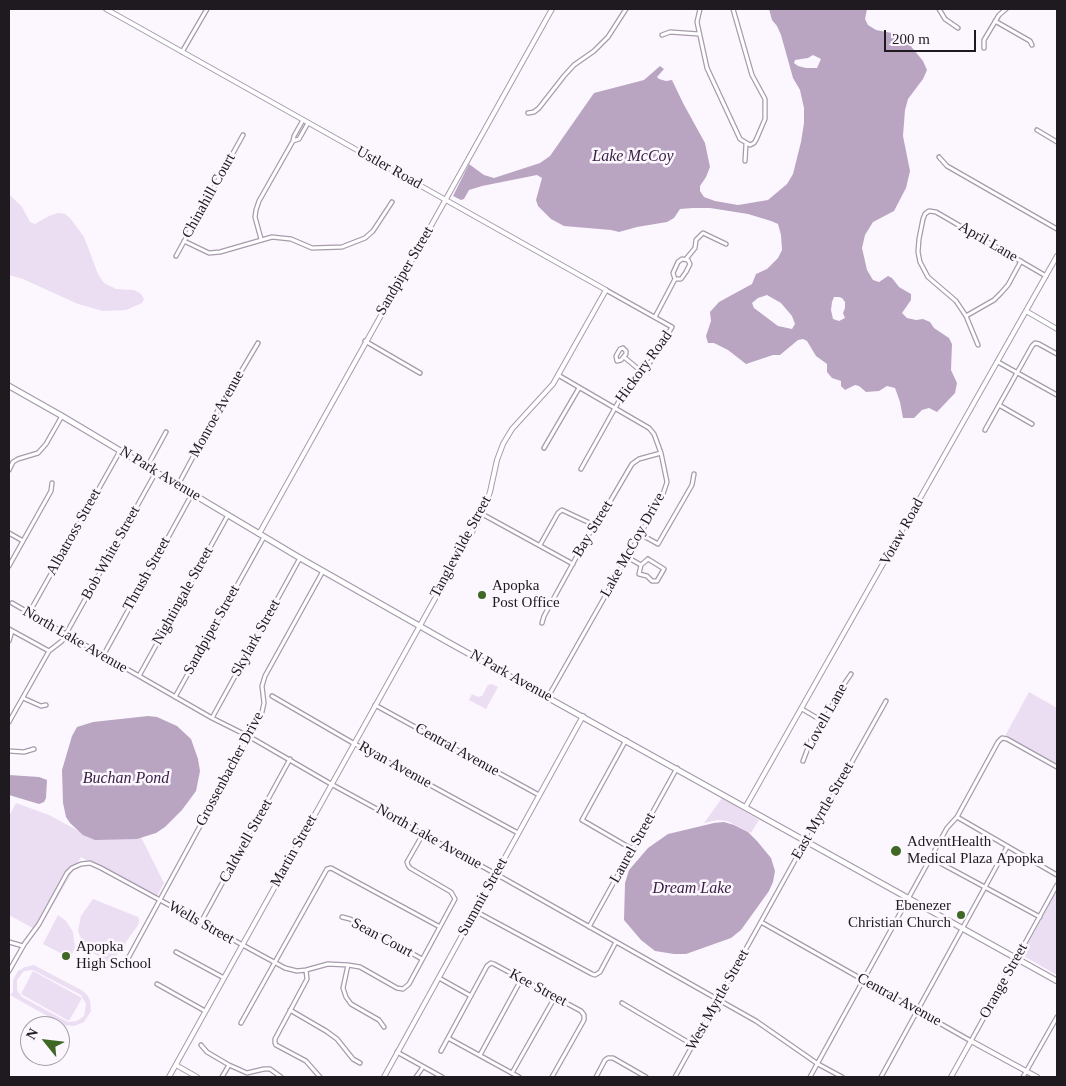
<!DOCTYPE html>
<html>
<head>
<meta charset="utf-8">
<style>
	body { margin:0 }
	#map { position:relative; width:1066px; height:1086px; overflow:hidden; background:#fcf7fe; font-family:"Times New Roman",serif }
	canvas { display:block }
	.frame { position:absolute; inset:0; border:10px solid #1e1a20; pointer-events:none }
	.north { position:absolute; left:20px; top:1016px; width:50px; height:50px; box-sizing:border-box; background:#fcf7fe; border:1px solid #a39fa5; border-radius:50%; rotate:299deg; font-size:14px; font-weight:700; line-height:20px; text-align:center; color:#1e1a20 }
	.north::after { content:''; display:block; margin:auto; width:18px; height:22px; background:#3f6824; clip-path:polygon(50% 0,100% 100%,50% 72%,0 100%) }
	.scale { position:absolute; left:884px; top:30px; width:92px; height:22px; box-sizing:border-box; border:2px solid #1e1a20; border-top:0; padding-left:6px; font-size:15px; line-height:18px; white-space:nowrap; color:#1e1a20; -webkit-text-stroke:4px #fcf7fe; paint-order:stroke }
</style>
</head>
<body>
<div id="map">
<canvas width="1066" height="1086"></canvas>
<div class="frame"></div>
<div class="north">N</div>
<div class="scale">200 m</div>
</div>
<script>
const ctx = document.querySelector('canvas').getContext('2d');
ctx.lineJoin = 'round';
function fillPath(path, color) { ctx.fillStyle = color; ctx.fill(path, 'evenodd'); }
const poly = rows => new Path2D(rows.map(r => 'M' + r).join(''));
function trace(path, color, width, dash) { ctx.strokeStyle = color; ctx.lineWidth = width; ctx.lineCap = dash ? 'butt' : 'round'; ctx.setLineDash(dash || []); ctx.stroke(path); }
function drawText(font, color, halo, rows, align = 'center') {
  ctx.font = font + ' "Times New Roman",serif'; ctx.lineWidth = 5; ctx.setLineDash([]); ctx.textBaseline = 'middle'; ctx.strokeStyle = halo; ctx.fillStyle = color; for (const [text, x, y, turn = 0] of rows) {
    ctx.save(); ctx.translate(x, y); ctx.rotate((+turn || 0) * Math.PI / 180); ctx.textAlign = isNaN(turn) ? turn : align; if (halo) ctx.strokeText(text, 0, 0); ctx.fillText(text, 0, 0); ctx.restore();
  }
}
const green = poly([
	[9,194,22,207,30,222,35,224,49,216,58,213,65,214,70,218,84,237,98,274,104,283,116,289,134,290,141,294,144,299,142,303,126,310,103,311,78,304,23,279,9,275],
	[492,684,498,687,486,709,469,700,472,694,478,697,482,696,488,685],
	[1029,692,1057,708,1057,764,1005,736],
	[722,798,759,820,751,833,727,821,718,820,704,823],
	[16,803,49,815,88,836,132,819,164,883,156,898,81,857,38,931,9,915,9,816],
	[1057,890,1057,975,1022,955],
	[93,899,138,917,139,920,138,925,111,963,91,952,82,941,78,931,81,916],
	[58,915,66,921,73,932,75,948,70,958,43,944],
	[34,965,83,991,87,995,90,1000,91,1011,84,1022,74,1026,63,1025,10,995,13,992,13,980,18,971,25,967],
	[33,970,81,995,86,1004,84,1016,77,1021,68,1022,22,997,17,990,17,980,24,971],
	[33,971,82,998,69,1021,21,994]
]);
const water = poly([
	[769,9,867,9,865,19,868,25,876,30,897,34,905,39,923,61,927,70,923,79,908,99,905,110,903,136,910,171,906,188,894,211,873,222,865,235,862,248,867,270,873,280,879,282,888,276,892,278,899,287,911,294,911,300,902,313,907,318,916,320,923,319,930,322,934,328,949,338,952,344,951,370,957,383,955,393,937,412,929,408,922,410,914,418,903,418,900,402,895,388,887,386,879,391,866,392,859,386,855,385,845,390,841,386,841,381,832,378,827,372,827,364,816,356,807,341,803,339,798,340,780,355,773,355,746,364,728,350,714,343,708,343,706,336,711,321,710,312,719,302,752,284,756,274,767,269,778,258,782,250,781,235,778,224,771,221,748,214,710,208,693,208,680,209,674,218,667,222,637,227,619,232,611,230,564,226,551,219,538,206,536,200,542,178,537,175,482,186,469,190,464,199,461,200,453,196,469,164,484,175,494,178,540,163,550,156,594,93,644,80,660,66,664,69,657,77,659,79,666,81,672,80,683,103,705,143,710,167,706,177,700,186,700,191,704,197,715,201,738,205,768,200,787,184,793,174,801,142,804,123,804,108,800,90,793,78,781,35,777,26,772,20],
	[813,55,821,59,817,68,806,68,798,66,794,63,795,60,808,58],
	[767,295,781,303,792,316,795,324,792,329,778,326,754,308,752,303,758,298],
	[834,297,839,297,842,298,845,302,845,308,843,313,845,318,839,321,833,319,831,310,832,302],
	[148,716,157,717,177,726,191,739,198,759,200,771,196,791,182,810,165,827,156,833,137,839,95,840,83,835,70,823,66,817,63,803,62,770,72,736,77,727,93,722],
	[9,775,39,777,47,780,46,798,44,802,39,804,9,795],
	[724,822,734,825,748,832,757,841,771,858,775,871,773,882,769,891,741,930,731,938,686,954,674,954,655,951,641,940,624,920,625,883,629,870,648,848,668,834,714,823]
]);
const minor = poly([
	[700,9,697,22,707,68,740,139,750,145,754,143,756,140,765,119,765,99,752,75,733,9],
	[939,9,945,19,958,28],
	[995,21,1030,41,1032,45],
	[662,35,670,32,699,34],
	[984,48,984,40,999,15,1006,9],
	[182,52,207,9],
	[528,113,534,112,539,108,564,76,574,65,594,51,608,37,626,9],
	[1037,130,1057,142],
	[293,141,299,139,308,123],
	[939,157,947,166,1057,229],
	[745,161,746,144],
	[261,239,255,217,256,210,259,201,293,141,294,136,303,120],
	[184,241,209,253,220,252,272,237,291,239,312,248,342,247,365,238,373,231,392,202],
	[176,256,243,135],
	[686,259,695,248,696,240,703,233,726,244],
	[966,316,994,300,1001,293,1008,285,1021,261],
	[655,317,675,279,673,273,678,262,682,259,688,260,690,264,686,272,681,279,675,279],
	[365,341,420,373],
	[978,345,966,316,956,301,928,277,920,262,918,252,919,239,923,219,925,214,929,211,936,212,1046,276],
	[623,348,626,351,626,354,621,360,617,361,616,356,620,349,623,348],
	[624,357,642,372],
	[998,362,1057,395],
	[999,405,1032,424],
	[985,430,1032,346,1035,343,1039,344,1057,354],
	[544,448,579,388],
	[147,467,166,432],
	[581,469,624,392,634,379,654,358,672,327,606,290],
	[9,470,13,462,18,459,38,453,46,444,62,416],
	[178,485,217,412,258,343],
	[482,514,573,564],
	[9,533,23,541],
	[640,534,658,544,692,485,694,474],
	[540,545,558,513,562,510,594,525],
	[627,557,641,565],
	[648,559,664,569,657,581,652,581,647,576,639,574,641,565,648,559],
	[9,566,51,491,52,483],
	[12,603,212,718,250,737,331,784,496,874,756,1021,818,1064,842,1077],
	[29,613,120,451],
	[542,623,544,616,594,525,608,505,632,464,639,459,661,453],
	[9,629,49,651],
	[9,641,12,631],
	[103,656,192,494],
	[139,676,228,515],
	[272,696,353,743,518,833],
	[175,697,264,537],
	[548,697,663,494,667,482,661,453,654,434,649,428,558,375],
	[23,698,41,706,46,705],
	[375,705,539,795],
	[802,709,824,722],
	[212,718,300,558],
	[9,722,49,651,62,641,156,472],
	[626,740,582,820,632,849],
	[9,751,24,752,34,749],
	[803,761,811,740,824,722,840,690,851,674],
	[957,817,1057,875],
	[931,858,1040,917],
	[475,911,592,974,595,975,600,972,616,942],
	[342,917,350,919,422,959],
	[201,922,290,759],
	[761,922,971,1041,1057,885],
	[589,927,677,768],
	[9,942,23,946],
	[176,952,224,978],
	[125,964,262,712,264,703,262,686,265,676,323,571],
	[348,965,343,988,346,997,351,1004,379,1020,384,1027],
	[306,970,307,979,275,1039,275,1043,276,1045,306,1061,320,1077],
	[9,971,25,943,39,924,67,873,72,868,81,864,90,863,101,868,285,968,297,971,306,970,328,964,348,965,360,967,397,988,403,989,409,984,455,899,451,892,410,868,408,865,407,862,423,834],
	[439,978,471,996],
	[157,984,205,1011],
	[622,1003,693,1045],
	[290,1010,326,1031,337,1039,353,1059,360,1063],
	[241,1023,327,869,331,868,440,927],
	[448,1038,519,1077],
	[201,1045,207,1052,229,1065,222,1077],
	[441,1051,487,966,491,963,494,964,581,1011,584,1015,584,1020,552,1077],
	[397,1052,442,1077],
	[480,1055,522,978],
	[229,1065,247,1073,264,1069,270,1069,281,1077],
	[512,1073,555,997],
	[416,1077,423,1067],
	[596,1077,605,1060,608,1058,613,1058,646,1077],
	[675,1077,804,844,810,837,886,701],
	[810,1077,947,828,957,817,998,742,1002,738,1007,739,1057,767],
	[881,1077,1007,847],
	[1023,1077,1057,1017]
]);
const tertiary = poly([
	[106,9,606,290,553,384,512,429,503,444,497,460,490,492,482,514,169,1077],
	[1026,311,1057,329],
	[259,534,552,9],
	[746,806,1057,256],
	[176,1065,197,1077],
	[384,1077,583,716],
	[951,1077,971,1041,1037,1077]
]);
const secondary = poly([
	[9,386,62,416,300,558,446,641,1057,981]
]);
const markers = [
	[482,595,5,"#3f6824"],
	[896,851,6,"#3f6824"],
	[961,915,5,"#3f6824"],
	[66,956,5,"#3f6824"]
];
const streetNames = [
	["Ustler Road",389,168,29],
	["Chinahill Court",209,196,-61],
	["April Lane",988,242,30],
	["Sandpiper Street",405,271,-60],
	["Hickory Road",644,367,-54],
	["Monroe Avenue",217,414,-61],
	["N Park Avenue",160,474,31],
	["Bay Street",593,529,-59],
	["Albatross Street",74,532,-61],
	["Votaw Road",902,532,-61],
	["Lake McCoy Drive",633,545,-61],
	["Tanglewilde Street",461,547,-62],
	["Bob White Street",111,553,-61],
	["Thrush Street",147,574,-61],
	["Nightingale Street",183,596,-61],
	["Sandpiper Street",212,630,-61],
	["Skylark Street",256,638,-61],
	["North Lake Avenue",75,640,30],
	["N Park Avenue",511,676,29],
	["Lovell Lane",826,717,-61],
	["Central Avenue",457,750,29],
	["Ryan Avenue",395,765,29],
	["Grossenbacher Drive",230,769,-62],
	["East Myrtle Street",823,811,-60],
	["North Lake Avenue",429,837,29],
	["Caldwell Street",246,841,-61],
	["Laurel Street",633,848,-61],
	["Martin Street",294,851,-61],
	["Summit Street",483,897,-61],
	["Wells Street",201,923,29],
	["Sean Court",382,938,28],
	["Orange Street",1004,981,-61],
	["Kee Street",538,988,28],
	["West Myrtle Street",718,1000,-61],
	["Central Avenue",899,1000,29]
];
const poiNames = [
	["Apopka",492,586],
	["Post Office",492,603],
	["AdventHealth",907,842],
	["Medical Plaza Apopka",907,859],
	["Ebenezer",951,906,"right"],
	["Christian Church",951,923,"right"],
	["Apopka",76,947],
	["High School",76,964]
];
const waterNames = [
	["Lake McCoy",633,157],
	["Buchan Pond",126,779],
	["Dream Lake",692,889]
];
fillPath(green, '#ebddf2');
fillPath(water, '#b9a5c2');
trace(minor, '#a69bac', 5.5);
trace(tertiary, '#a69bac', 6);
trace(secondary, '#a69bac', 7);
trace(minor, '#fff', 3);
trace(tertiary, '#fff', 4);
trace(secondary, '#fff', 4.5);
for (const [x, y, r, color] of markers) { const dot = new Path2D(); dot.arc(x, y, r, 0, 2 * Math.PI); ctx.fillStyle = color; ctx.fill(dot); trace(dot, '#fcf7fe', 2); }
drawText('15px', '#1e1a20', '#fcf7fe', streetNames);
drawText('15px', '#1e1a20', '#fcf7fe', poiNames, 'left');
drawText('italic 16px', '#371c43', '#fcf7fe', waterNames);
</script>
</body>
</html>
